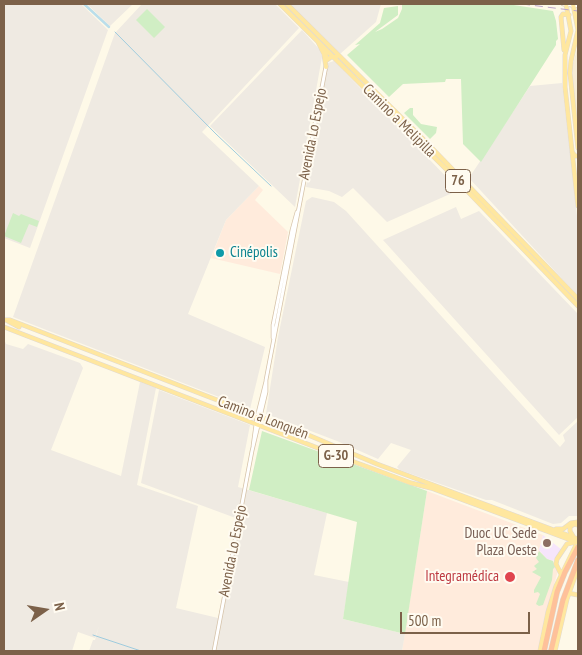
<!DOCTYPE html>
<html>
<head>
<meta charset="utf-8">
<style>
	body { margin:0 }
	#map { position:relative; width:582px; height:655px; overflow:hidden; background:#fef9e8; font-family:"PT Sans Narrow",sans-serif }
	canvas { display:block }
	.frame { position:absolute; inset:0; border:5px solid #7c6149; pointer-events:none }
	.north { position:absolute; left:20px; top:585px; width:50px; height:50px; -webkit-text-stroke:4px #fffbf1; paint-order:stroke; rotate:77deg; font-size:14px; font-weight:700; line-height:20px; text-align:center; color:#7c6149 }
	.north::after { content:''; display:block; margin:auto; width:18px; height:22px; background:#7c6149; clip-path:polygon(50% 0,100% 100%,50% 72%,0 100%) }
	.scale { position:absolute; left:400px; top:612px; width:130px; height:22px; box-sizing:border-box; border:2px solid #7c6149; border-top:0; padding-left:6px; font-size:15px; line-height:18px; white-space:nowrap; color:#7c6149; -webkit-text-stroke:4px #fffbf1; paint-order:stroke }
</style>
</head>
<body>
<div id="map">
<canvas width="582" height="655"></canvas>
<div class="frame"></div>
<div class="north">N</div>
<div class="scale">500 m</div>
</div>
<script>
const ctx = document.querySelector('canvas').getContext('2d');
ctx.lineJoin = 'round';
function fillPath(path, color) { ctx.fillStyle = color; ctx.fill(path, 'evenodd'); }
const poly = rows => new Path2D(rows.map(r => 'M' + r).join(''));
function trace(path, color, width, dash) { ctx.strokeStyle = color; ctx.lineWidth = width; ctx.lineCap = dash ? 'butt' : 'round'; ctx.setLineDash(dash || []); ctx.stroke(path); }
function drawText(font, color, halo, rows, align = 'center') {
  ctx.font = font + ' "PT Sans Narrow",sans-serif'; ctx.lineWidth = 4; ctx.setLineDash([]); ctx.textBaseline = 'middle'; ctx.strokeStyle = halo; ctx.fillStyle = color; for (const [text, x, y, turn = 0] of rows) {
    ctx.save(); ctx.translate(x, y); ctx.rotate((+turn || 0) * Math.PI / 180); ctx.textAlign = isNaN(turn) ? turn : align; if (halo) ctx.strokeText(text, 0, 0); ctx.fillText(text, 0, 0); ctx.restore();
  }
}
const residential = poly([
	[578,46,578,132,574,99,572,67]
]);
const commercial = poly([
	[259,186,263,190,255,200,288,232,280,274,211,258,226,220],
	[427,491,543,535,539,550,547,559,553,561,558,571,545,615,538,651,402,651]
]);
const industrial = poly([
	[4,4,81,4,108,30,30,248,4,238],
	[87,4,133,4,110,26],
	[142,4,275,4,299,28,202,132,259,186,226,220,188,314,265,347,250,409,13,317,115,33],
	[289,4,381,4,376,22,340,54],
	[302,30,321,51,322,57,295,207,210,126],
	[334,61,459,190,387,222,353,188,342,197,329,191,306,187,328,63],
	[562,83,577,216,578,296,469,178,530,86],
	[312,197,334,202,346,211,560,447,565,441,563,435,578,421,578,516,569,516,561,523,553,524,492,500,486,500,400,470,397,467,411,450,391,443,378,459,337,441,266,414,278,337,306,201],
	[456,207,461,219,479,211,578,314,578,417,559,435,383,240],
	[4,339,6,344,23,349,28,344,80,363,83,368,51,450,121,476,140,382,156,388,137,485,198,506,176,608,218,618,241,520,141,483,159,390,250,425,238,487,327,513,314,575,349,582,343,619,405,634,402,651,89,651,93,640,95,640,99,626,95,638,78,632,72,651,4,651]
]);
const education = poly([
	[543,535,562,550,553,561,547,559,539,550]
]);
const green = poly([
	[402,4,507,4,553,11,556,21,558,39,556,41,556,45,481,162,463,144,461,79,446,79,445,82,403,84,389,97,347,55,360,44,355,45,380,23,384,8,398,6,398,15,375,32,382,29,398,18,402,9],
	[147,9,165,27,154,38,136,20],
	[410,108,413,108,413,115,421,124,437,127,436,133,430,139,404,113],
	[13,213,19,216,21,214,39,221,37,227,29,224,21,243,4,236],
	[262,431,427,491,405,634,343,619,357,522,249,490],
	[539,551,547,559,553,561,555,567,553,569,552,580,543,605,539,606,536,604,540,594,538,592,534,593,534,590,541,577,532,572,537,569,534,566,539,562,536,558]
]);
const stream = poly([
	[115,32,216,134,271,186],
	[93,635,141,651]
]);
const canal = poly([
	[84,4,109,27]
]);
const secondary = poly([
	[563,4,578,6],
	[273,338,273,325,292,230,297,212],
	[253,446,257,417,266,381],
	[214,651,252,451,266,392,266,380,326,66]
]);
const primary = poly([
	[280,4,450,173,578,306],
	[287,4,425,141,578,299],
	[566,4,571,31,565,55,565,87,578,206],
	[573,4,578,30,571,61,570,73,578,148],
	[318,42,324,54,326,67],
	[324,48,327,60,331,57,336,57],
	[564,50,561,17,563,14,569,15],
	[572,152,575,156,578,156],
	[4,320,10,320,23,325,230,405,242,413,254,417,261,417,294,429,377,464,578,539],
	[6,320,19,327],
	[4,327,349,460,411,483,431,488,576,542],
	[556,529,563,529,571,523,578,522],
	[573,536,570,531,570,527,574,524,578,525],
	[561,574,556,564,557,559,567,544,575,542],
	[568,593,578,595],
	[540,651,548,612,556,586,578,541],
	[555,651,567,599,578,568]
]);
const highway = poly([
	[544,651,557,592,565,572,578,547],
	[551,651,563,600,578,560]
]);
const rail = poly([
	[522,4,578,11]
]);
const primaryBridge = poly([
	[576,542,578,543]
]);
const markers = [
	[220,253,5,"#0f9aa8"],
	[547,543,5,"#8d6e63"],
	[510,577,6,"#e0444e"]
];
const shields = [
	[458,181,25],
	[336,456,35]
];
const shieldNames = [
	["76",458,181],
	["G-30",336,456]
];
const streetNames = [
	["Camino a Melipilla",399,121,45],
	["Avenida Lo Espejo",313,134,-79],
	["Camino a Lonquén",263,418,21],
	["Avenida Lo Espejo",233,551,-79]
];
const cultureNames = [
	["Cinépolis",230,253]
];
const educationNames = [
	["Duoc UC Sede",537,534],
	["Plaza Oeste",537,551]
];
const healthNames = [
	["Integramédica",499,577]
];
fillPath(residential, '#f7ecd6');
fillPath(commercial, '#ffebdc');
fillPath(industrial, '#efeae2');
fillPath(education, '#f6e5fb');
fillPath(green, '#d0eec4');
trace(stream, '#9fccde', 1);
trace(canal, '#badeeb', 2.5);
trace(secondary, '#d6c3a9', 4.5);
trace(primary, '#e0d9d3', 5);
trace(highway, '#e0d9d3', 6);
trace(secondary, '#fff', 3);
trace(primary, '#ffe79f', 4);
trace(highway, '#fec19a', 5);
trace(rail, '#bea4cb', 1, [8, 5]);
trace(primaryBridge, '#e0d9d3', 5, []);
trace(primaryBridge, '#ffe79f', 4);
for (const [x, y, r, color] of markers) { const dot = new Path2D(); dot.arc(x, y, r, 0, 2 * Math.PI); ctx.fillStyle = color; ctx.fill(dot); trace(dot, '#fffbf1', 2); }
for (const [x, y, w] of shields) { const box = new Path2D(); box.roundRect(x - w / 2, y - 11.5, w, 23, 4); ctx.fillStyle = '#fffbf1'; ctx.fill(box); trace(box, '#7c6149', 1); }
drawText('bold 14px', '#7c6149', null, shieldNames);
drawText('15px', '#7c6149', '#fffbf1', streetNames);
drawText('15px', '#0d838f', '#fffbf1', cultureNames, 'left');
drawText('15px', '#785e54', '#fffbf1', educationNames, 'right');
drawText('15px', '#be3a42', '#fffbf1', healthNames, 'right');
</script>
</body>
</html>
